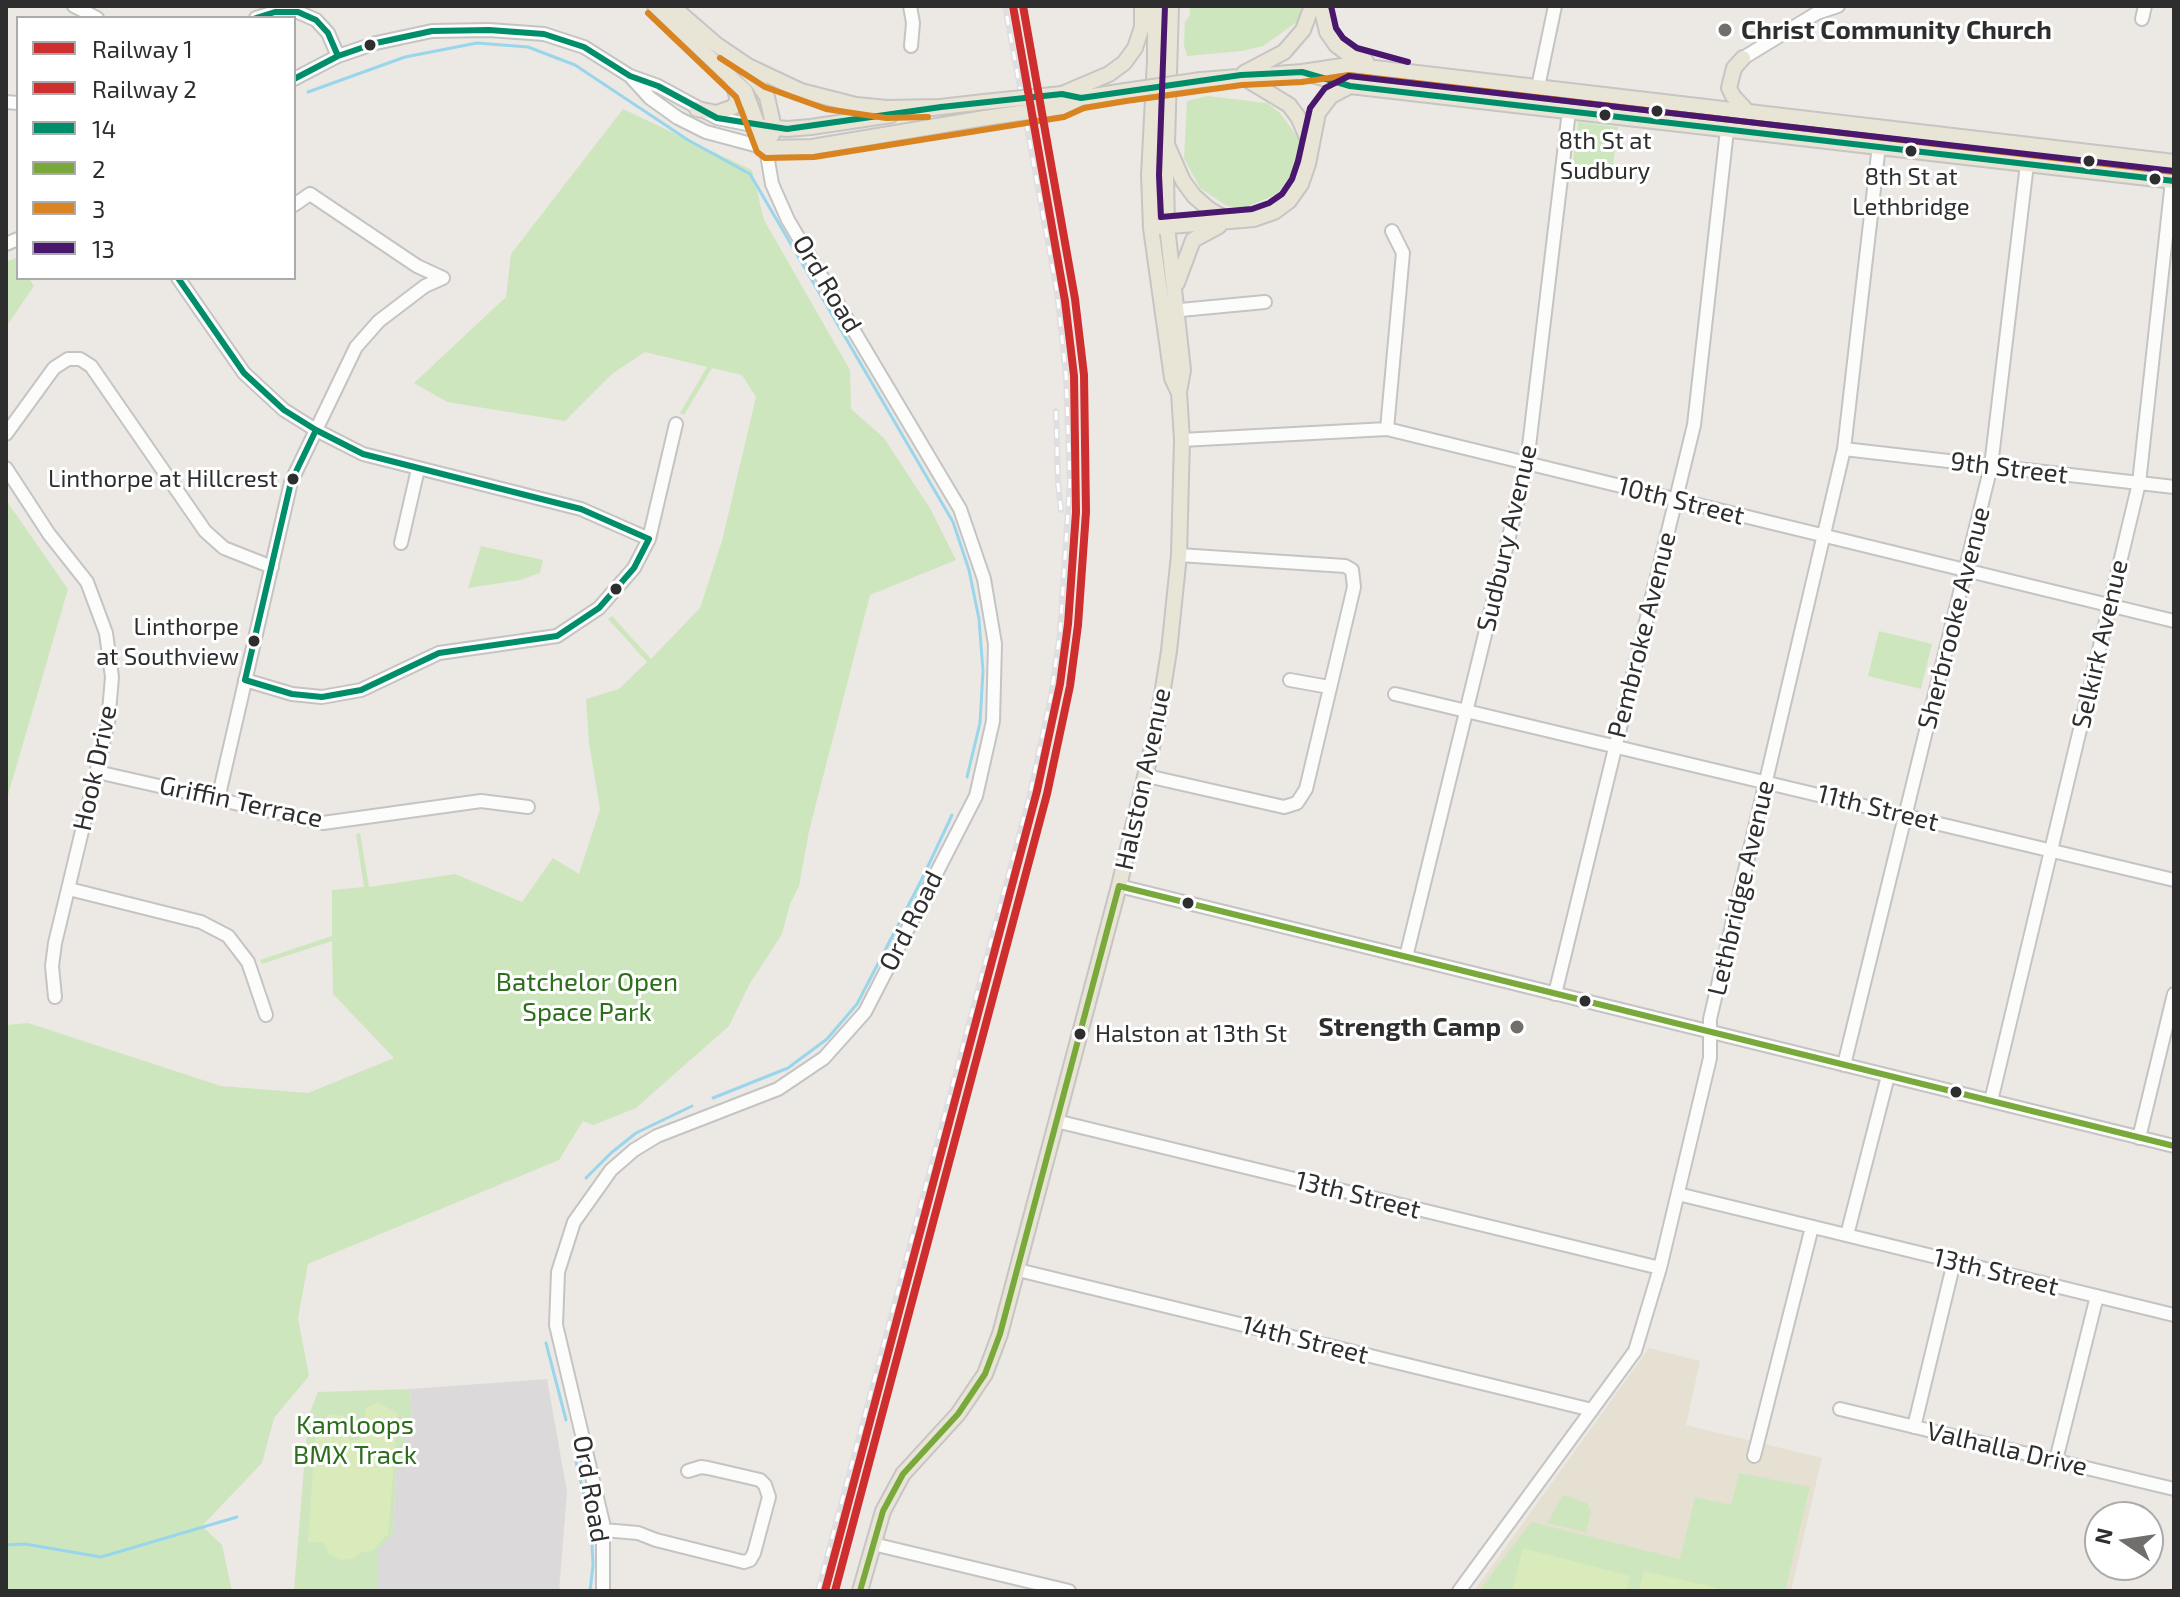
<!DOCTYPE html>
<html>
<head>
<meta charset="utf-8">
<style>
	body { margin:0 }
	#map { position:relative; width:2180px; height:1597px; overflow:hidden; background:#ece8e4; font-family:"Exo 2",sans-serif }
	canvas { display:block }
	.frame { position:absolute; inset:0; border:8px solid #2e2e2e; pointer-events:none }
	.legend { position:absolute; left:16px; top:16px; width:280px; height:264px; box-sizing:border-box; background:#fff; border:2px solid #ababab; margin:0; padding:10px 14px; list-style:none; font-size:24px; color:#2e2e2e }
	.legend li { display:flex; align-items:center; gap:16px; height:40px }
	.legend b { width:40px; border:2px solid #ababab }
	.north { position:absolute; left:2084px; top:1501px; width:80px; height:80px; box-sizing:border-box; background:#fff; border:2px solid #ababab; border-radius:50%; rotate:283deg; font-size:22px; font-weight:700; line-height:32px; text-align:center; color:#2e2e2e }
	.north::after { content:''; display:block; margin:auto; width:28px; height:36px; background:#706f6e; clip-path:polygon(50% 0,100% 100%,50% 72%,0 100%) }
</style>
</head>
<body>
<div id="map">
<canvas width="2180" height="1597"></canvas>
<div class="frame"></div>
<ul class="legend">
<li><b style="height:10px;background:#cf2e2f"></b>Railway 1</li>
<li><b style="height:10px;background:#cf2e2f"></b>Railway 2</li>
<li><b style="height:10px;background:#008d6a"></b>14</li>
<li><b style="height:10px;background:#79a83b"></b>2</li>
<li><b style="height:10px;background:#d98420"></b>3</li>
<li><b style="height:10px;background:#49176d"></b>13</li>
</ul>
<div class="north">N</div>
</div>
<script>
const ctx = document.querySelector('canvas').getContext('2d');
ctx.lineJoin = 'round';
function fillPath(path, color) { ctx.fillStyle = color; ctx.fill(path, 'evenodd'); }
const poly = rows => new Path2D(rows.map(r => 'M' + r).join(''));
function trace(path, color, width, dash) { ctx.strokeStyle = color; ctx.lineWidth = width; ctx.lineCap = dash ? 'butt' : 'round'; ctx.setLineDash(dash || []); ctx.stroke(path); }
function drawText(font, color, halo, rows, align = 'center') {
  ctx.font = font + ' "Exo 2",sans-serif'; ctx.lineWidth = 6; ctx.setLineDash([]); ctx.textBaseline = 'middle'; ctx.strokeStyle = halo; ctx.fillStyle = color; for (const [text, x, y, turn = 0] of rows) {
    ctx.save(); ctx.translate(x, y); ctx.rotate((+turn || 0) * Math.PI / 180); ctx.textAlign = isNaN(turn) ? turn : align; if (halo) ctx.strokeText(text, 0, 0); ctx.fillText(text, 0, 0); ctx.restore();
  }
}
const industrial = poly([
	[547,1379,567,1492,559,1591,377,1591,377,1547,393,1535,396,1472,412,1422,410,1389]
]);
const education = poly([
	[1649,1348,1700,1361,1686,1425,1822,1458,1791,1591,1474,1591]
]);
const green = poly([
	[1190,6,1303,6,1301,19,1263,46,1242,51,1187,56,1184,45,1185,22,1190,15],
	[1207,96,1267,103,1280,113,1300,140,1295,169,1277,194,1244,208,1227,206,1200,188,1184,158,1187,101],
	[623,109,752,170,764,220,850,370,851,409,884,438,931,510,956,560,870,595,809,831,799,886,790,904,782,934,749,985,729,1026,636,1108,593,1125,583,1121,559,1160,308,1264,298,1318,309,1376,274,1418,262,1463,202,1526,222,1545,232,1591,6,1591,6,1025,28,1023,221,1086,308,1093,394,1058,333,994,332,941,262,964,260,960,332,936,332,890,364,887,356,834,360,833,369,887,455,874,522,902,553,858,579,874,600,809,589,743,586,699,619,689,647,662,608,619,612,616,651,659,700,608,722,541,756,397,742,375,712,368,684,415,680,413,707,367,645,352,612,374,565,421,447,402,414,383,506,297,511,254],
	[1578,122,1618,127,1612,173,1572,168],
	[18,257,18,278,29,278,34,286,6,327,6,262],
	[8,503,68,589,6,802,6,504],
	[481,546,543,560,540,573,520,580,468,588],
	[1879,631,1932,644,1921,689,1868,676],
	[410,1389,412,1422,396,1472,393,1535,382,1546,377,1548,377,1591,294,1591,308,1417,318,1392],
	[1739,1473,1810,1487,1785,1591,1479,1591,1531,1522,1680,1559,1695,1497,1731,1505],
	[1563,1495,1587,1503,1591,1512,1586,1532,1547,1523]
]);
const pitch = poly([
	[378,1402,398,1414,388,1534,373,1550,360,1553,352,1559,341,1560,329,1554,323,1542,308,1542,316,1425,331,1414,344,1416,349,1440,359,1440,366,1408],
	[1523,1548,1630,1576,1626,1591,1512,1591],
	[1644,1571,1730,1591,1639,1591]
]);
const stream = poly([
	[308,92,405,57,477,43,528,47,575,65,688,140,750,174,953,522,969,570,979,619,983,671,980,723,967,777],
	[713,1098,788,1068,827,1039,857,1004,921,881,952,815],
	[586,1178,611,1153,636,1133,692,1106],
	[546,1343,566,1420],
	[576,1462,591,1524,593,1565,590,1591],
	[6,1545,25,1544,101,1557,237,1517]
]);
const minor = poly([
	[74,6,97,18],
	[910,6,913,23,911,46],
	[256,18,275,12,298,12,316,20,328,33,338,56],
	[2142,19,2145,6],
	[1743,58,1817,13,1838,6],
	[294,79,338,56,376,43,432,31,489,30,544,34,584,47,630,76,658,86,717,118,757,126],
	[6,102,18,103],
	[1534,106,1555,6],
	[6,244,18,239],
	[178,278,244,373,284,410,316,430,363,454,581,509,649,539],
	[1170,311,1265,302],
	[1387,429,1403,253,1392,231],
	[6,434,54,368,68,359,80,359,91,366,205,531,224,548,272,567],
	[1182,440,1387,429,2174,621],
	[1844,449,2174,487],
	[6,468,49,534,87,582,106,633,112,677,108,723,55,943,52,966,55,997],
	[401,543,418,469],
	[245,680,292,694,322,697,361,690,439,653,557,636,599,608,634,568,649,539,676,424],
	[1290,680,1329,687],
	[1395,694,2174,880],
	[97,772,323,823,481,801,528,807],
	[1147,776,1284,807,1297,803,1306,789,1354,587,1352,570,1345,566,1179,555],
	[218,799,291,482,356,347,379,321,425,286,443,278,417,266,310,194,294,205],
	[1119,886,2174,1146],
	[69,889,201,922,228,936,248,962,266,1015],
	[1406,957,1527,463,1569,111],
	[1555,994,1694,425,1727,130],
	[1844,1065,1991,466,2027,164],
	[1991,1101,2139,483,2172,181],
	[1056,1121,1660,1268],
	[2139,1138,2174,994],
	[1678,1194,2174,1315],
	[1847,1235,1888,1076],
	[1018,1270,1592,1410],
	[1840,1409,2174,1489],
	[1914,1427,1954,1262],
	[1754,1456,1812,1227],
	[2056,1460,2097,1296],
	[603,1530,638,1533,656,1540,744,1562,750,1560,754,1553,769,1497,765,1485,760,1480,708,1468,701,1467,688,1471],
	[873,1544,1069,1591],
	[603,1591,603,1523,556,1325,558,1272,574,1222,611,1170,634,1150,657,1136,778,1089,824,1058,865,1012,976,796,993,721,995,644,984,579,960,509,788,220,772,184,766,148,706,132,678,118,650,98,630,76],
	[1459,1591,1635,1351,1660,1268,1710,1058,1710,1019,1844,449,1881,128]
]);
const major = poly([
	[655,6,745,91,766,148],
	[672,6,717,45,748,66,801,91,856,105,887,108,941,107],
	[1155,6,1155,60,1149,175,1151,228,1172,378,1178,391],
	[1321,6,1327,32,1336,45,1352,57,1366,61],
	[1743,58,1734,68,1729,88,1733,96,1746,110],
	[747,72,758,83,767,97,774,128,772,135],
	[1244,73,1284,52,1303,30,1312,6],
	[1306,73,1350,86,2174,181],
	[1241,76,1289,105,1298,117,1309,142],
	[1201,80,1302,72,1349,65,2174,162],
	[1062,94,1109,74,1124,63,1135,48,1142,27,1142,6],
	[1062,107,1081,98,1125,91],
	[932,108,984,102],
	[697,109,717,113,733,107,738,101,733,82],
	[757,126,787,129,811,127,891,115],
	[1168,147,1183,181,1194,196,1210,210,1230,221],
	[766,148,812,147,985,118],
	[1159,227,1254,219,1274,212,1289,201,1301,184,1308,164,1318,113,1331,96,1350,86],
	[1177,283,1193,240,1219,226],
	[860,1591,883,1511,903,1474,958,1414,985,1374,1000,1334,1119,886,1157,726,1169,651,1179,555,1182,440,1179,392,1183,370,1167,226,1166,177,1171,6]
]);
const rail = poly([
	[1056,411,1058,484,1061,510],
	[818,1591,1029,798,1051,696,1060,633,1070,481,1066,375,1057,292,1005,6]
]);
const majorBridge = poly([
	[1125,91,1201,80],
	[984,102,1062,94],
	[985,118,1062,107]
]);
const bus1 = poly([
	[256,18,275,12,298,12,316,20,328,33,338,56],
	[294,79,338,56,376,43,432,31,489,30,544,34,584,47,630,76,658,86,717,118,787,129,941,107,1062,94,1081,98,1241,75,1302,72,1350,86,2174,181],
	[178,278,244,373,284,410,316,430],
	[316,430,363,454,581,509,649,539,634,568,599,608,557,636,439,653,361,690,322,697,292,694,245,680,291,482,316,430]
]);
const bus2 = poly([
	[1119,886,2174,1146],
	[860,1591,883,1511,903,1474,958,1414,985,1374,1000,1334,1119,886]
]);
const bus3 = poly([
	[648,13,736,97,757,152,765,158,814,157,1064,117,1084,108,1126,101,1242,85,1302,82,1349,75,2173,172],
	[720,58,765,87,826,109,886,118,928,117]
]);
const bus4 = poly([
	[1165,6,1159,175,1161,217,1252,209,1269,203,1282,194,1292,179,1298,161,1310,108,1325,88,1349,76,2174,171],
	[1331,6,1336,28,1343,38,1357,48,1408,62]
]);
const rail1 = poly([
	[825,1591,1037,791,1060,684,1068,624,1076,512,1074,376,1065,301,1013,6]
]);
const rail2 = poly([
	[835,1591,1047,794,1070,686,1078,625,1086,512,1084,375,1075,299,1023,6]
]);
const markers = [
	[1725,30,8,"#706f6e"],
	[370,45,7,"#2e2e2e"],
	[1657,111,7,"#2e2e2e"],
	[1605,115,7,"#2e2e2e"],
	[1911,151,7,"#2e2e2e"],
	[2089,161,7,"#2e2e2e"],
	[2155,179,7,"#2e2e2e"],
	[293,479,7,"#2e2e2e"],
	[616,589,7,"#2e2e2e"],
	[254,641,7,"#2e2e2e"],
	[1188,903,7,"#2e2e2e"],
	[1585,1001,7,"#2e2e2e"],
	[1517,1027,8,"#706f6e"],
	[1080,1034,7,"#2e2e2e"],
	[1956,1092,7,"#2e2e2e"]
];
const busNames = [
	["8th St at",1605,141],
	["Sudbury",1605,171],
	["8th St at",1911,177],
	["Lethbridge",1911,207],
	["Linthorpe at Hillcrest",278,479,"right"],
	["Linthorpe",239,627,"right"],
	["at Southview",239,657,"right"],
	["Halston at 13th St",1095,1034,"left"]
];
const poiNames = [
	["Christ Community Church",1741,30],
	["Strength Camp",1501,1027,"right"]
];
const streetNames = [
	["Ord Road",827,284,59],
	["9th Street",2009,468,7],
	["10th Street",1681,501,14],
	["Sudbury Avenue",1507,538,-77],
	["Sherbrooke Avenue",1954,618,-76],
	["Pembroke Avenue",1642,635,-76],
	["Selkirk Avenue",2100,644,-77],
	["Hook Drive",95,768,-78],
	["Halston Avenue",1143,779,-78],
	["Griffin Terrace",241,802,12],
	["11th Street",1878,808,14],
	["Lethbridge Avenue",1741,888,-77],
	["Ord Road",911,921,-63],
	["13th Street",1358,1195,14],
	["13th Street",1996,1272,14],
	["14th Street",1305,1340,14],
	["Valhalla Drive",2007,1449,13],
	["Ord Road",591,1489,80]
];
const parkNames = [
	["Batchelor Open",587,982],
	["Space Park",587,1012],
	["Kamloops",355,1425],
	["BMX Track",355,1455]
];
fillPath(industrial, '#dcd9db');
fillPath(education, '#e6e0d3');
fillPath(green, '#cee6be');
fillPath(pitch, '#d9eabb');
trace(stream, '#99d6ec', 3);
trace(minor, '#c5c4c5', 16);
trace(major, '#c6c5c4', 18);
trace(minor, '#fcfcfb', 12);
trace(major, '#e8e4d6', 14);
trace(rail, '#dfdfe1', 6);
trace(rail, '#fff', 3, [9]);
trace(majorBridge, '#c6c5c4', 18, []);
trace(majorBridge, '#e8e4d6', 14);
trace(bus1, '#008d6a', 6);
trace(bus2, '#79a83b', 6);
trace(bus3, '#d98420', 6);
trace(bus4, '#49176d', 6);
trace(rail1, '#cf2e2f', 8);
trace(rail2, '#cf2e2f', 8);
for (const [x, y, r, color] of markers) { const dot = new Path2D(); dot.arc(x, y, r, 0, 2 * Math.PI); ctx.fillStyle = color; ctx.fill(dot); trace(dot, '#fff', 3); }
drawText('24px', '#2e2e2e', '#fff', busNames);
drawText('bold 26px', '#2e2e2e', '#fff', poiNames, 'left');
drawText('26px', '#2e2e2e', '#fff', streetNames);
drawText('26px', '#2c6e1b', '#fff', parkNames);
</script>
</body>
</html>
